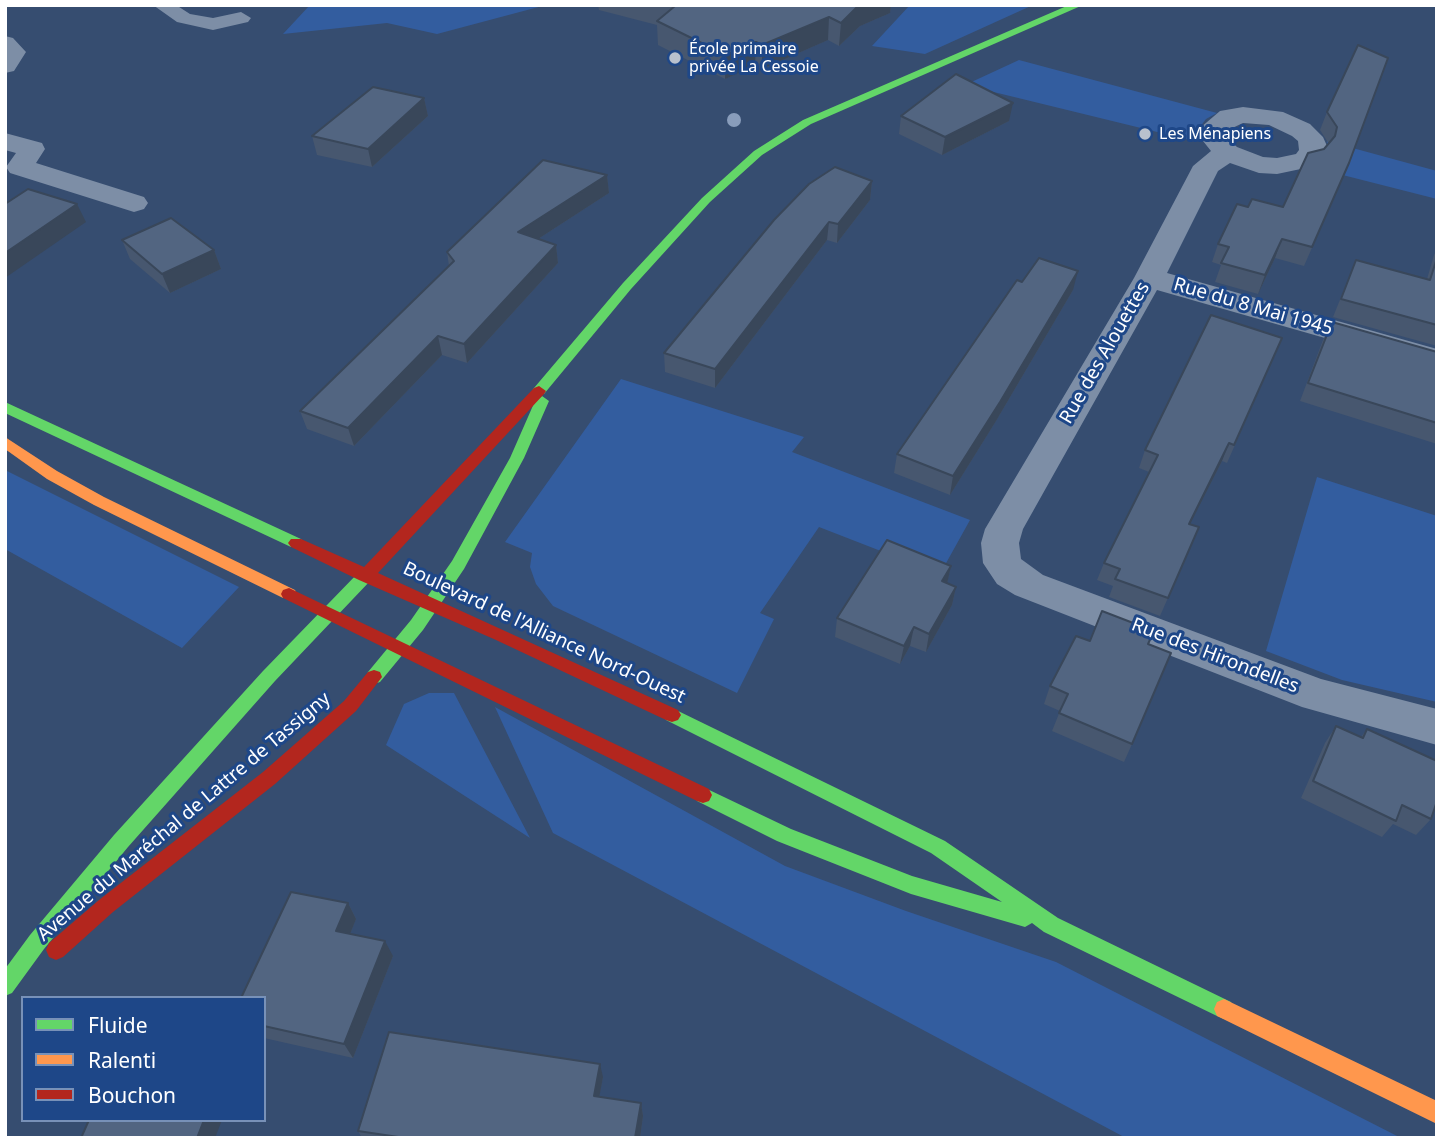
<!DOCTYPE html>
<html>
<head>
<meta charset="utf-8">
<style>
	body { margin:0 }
	#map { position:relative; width:1442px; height:1143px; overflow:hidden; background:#364d70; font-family:"Noto Sans",sans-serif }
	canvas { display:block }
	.frame { position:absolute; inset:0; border:7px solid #fff; pointer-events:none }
	.legend { position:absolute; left:21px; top:996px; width:245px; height:126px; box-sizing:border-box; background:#1e4788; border:2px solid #7891b8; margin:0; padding:9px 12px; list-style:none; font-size:21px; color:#fff }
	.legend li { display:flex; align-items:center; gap:14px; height:35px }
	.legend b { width:35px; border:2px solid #7891b8 }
</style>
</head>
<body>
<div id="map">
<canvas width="1442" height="1143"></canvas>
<div class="frame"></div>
<ul class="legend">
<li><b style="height:9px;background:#63d668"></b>Fluide</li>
<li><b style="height:9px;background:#ff974d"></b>Ralenti</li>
<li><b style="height:9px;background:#b3261e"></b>Bouchon</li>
</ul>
</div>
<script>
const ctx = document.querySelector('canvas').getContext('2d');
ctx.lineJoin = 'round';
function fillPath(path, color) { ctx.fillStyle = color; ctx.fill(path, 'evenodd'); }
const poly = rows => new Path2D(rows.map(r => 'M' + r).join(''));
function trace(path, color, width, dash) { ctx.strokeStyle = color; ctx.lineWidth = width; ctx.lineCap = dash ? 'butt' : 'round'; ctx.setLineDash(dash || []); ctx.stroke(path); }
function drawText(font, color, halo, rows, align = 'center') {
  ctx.font = font + ' "Noto Sans",sans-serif'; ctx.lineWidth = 6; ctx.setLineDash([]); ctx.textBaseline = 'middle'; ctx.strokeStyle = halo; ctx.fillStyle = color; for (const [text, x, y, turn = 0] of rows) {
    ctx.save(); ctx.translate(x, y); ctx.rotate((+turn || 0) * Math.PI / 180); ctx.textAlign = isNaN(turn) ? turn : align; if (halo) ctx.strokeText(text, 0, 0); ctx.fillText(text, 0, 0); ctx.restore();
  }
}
const green = poly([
	[310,5,546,5,437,34,387,23,283,34],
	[910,5,1033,5,925,54,872,46],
	[1019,60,1217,113,1206,119,1190,140,965,85],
	[1327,141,1437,171,1437,199,1319,169,1330,157],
	[621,379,804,437,792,452,970,520,940,574,819,527,760,613,774,619,737,693,553,606,536,584,530,567,532,553,505,542],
	[5,470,239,587,182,648,5,549],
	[1317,477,1437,516,1437,702,1342,680,1266,651],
	[429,693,454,693,530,838,386,745,404,704],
	[495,707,785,866,906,911,1056,962,1401,1138,1126,1138,553,833]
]);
const lane = poly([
	[153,5,176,5,190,14,213,18,241,12,251,18,248,22,213,30,177,22,153,5]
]);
const street = poly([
	[5,36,13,38,26,52,14,71,5,73,5,36],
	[1243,107,1283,112,1310,124,1323,137,1327,146,1326,153,1315,166,1277,174,1259,173,1230,163,1218,171,1167,273,1437,349,1437,370,1157,290,1023,529,1019,543,1021,559,1043,575,1321,679,1437,709,1437,745,1302,707,1015,595,997,584,983,563,981,543,985,529,1134,278,1193,166,1211,151,1199,136,1200,128,1220,111,1243,107],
	[1243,123,1269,125,1292,136,1298,141,1299,150,1296,154,1277,158,1263,157,1237,147,1225,135,1226,131,1243,123],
	[5,133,42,143,45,149,36,163,144,197,148,203,144,209,134,212,10,173,6,167,16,153,5,150,5,133]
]);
const fast = poly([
	[1069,5,1083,5,811,124,762,155,710,202,631,289,544,394,534,394,532,391,534,388,623,283,702,198,754,151,803,120,1069,5],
	[542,396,549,401,524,458,464,569,423,630,380,682,374,684,368,682,366,677,368,672,411,620,452,561,510,458,535,401,542,396],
	[5,402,301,539,304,543,301,547,291,547,5,413,5,402],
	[365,570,371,572,373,576,371,580,275,681,128,847,44,949,12,993,5,996,5,969,30,935,114,835,263,671,359,572,365,570],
	[672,708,945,841,1058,918,1231,1002,1234,1009,1231,1016,1224,1019,1217,1016,1044,932,1032,923,1025,927,911,894,777,841,697,801,694,795,697,789,703,787,791,829,912,876,1002,902,931,853,666,720,663,715,666,710,672,708]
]);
const slow = poly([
	[5,437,57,471,104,497,295,590,297,594,295,598,283,598,94,505,47,479,5,449,5,437],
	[1224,999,1437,1101,1437,1124,1217,1016,1214,1009,1217,1002,1224,999]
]);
const jam = poly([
	[539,386,546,391,544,394,378,573,678,710,681,715,678,720,672,722,666,720,496,640,359,580,291,547,288,543,291,539,301,539,364,567,534,388,539,386],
	[289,588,709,789,712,795,709,801,703,803,697,801,283,598,281,594,283,590,289,588],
	[374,670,380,672,382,677,356,711,275,784,113,912,63,957,56,960,49,957,46,950,49,943,99,900,263,772,344,701,368,672,374,670]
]);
const trees = [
	[734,120]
];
const wall = poly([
	[598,5,891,5,890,13,860,26,839,46,828,40,762,69,755,66,725,79,658,45,657,25,599,10],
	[1358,45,1349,163,1304,266,1275,258,1258,294,1215,282,1221,265,1212,262,1218,244,1248,207,1283,207,1329,144,1320,130,1327,112],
	[424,98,428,116,372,167,317,155,312,136],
	[901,116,1009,121,942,155,899,134],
	[607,175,609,193,538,239,556,245,558,263,467,363,442,355,354,446,307,429,300,411,449,266,447,252],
	[872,181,870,200,837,243,827,240,715,388,665,372,664,353],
	[122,240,214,250,221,269,170,293,130,259],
	[1437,249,1437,346,1333,317,1356,260,1427,279,1434,255],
	[1022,282,1073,290,996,421,950,495,894,473,897,454],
	[1332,322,1437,352,1437,444,1300,401,1323,340],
	[1282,338,1227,463,1222,461,1190,524,1199,527,1160,616,1109,597,1113,586,1097,580,1104,563,1149,472,1139,468,1145,450],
	[951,566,947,583,956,587,952,605,926,652,910,646,900,664,835,637,837,618],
	[1090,641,1148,644,1132,744,1124,762,1052,731,1060,711,1044,704,1050,686],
	[1336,726,1361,737,1367,729,1431,819,1416,835,1393,824,1382,837,1301,798,1325,743],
	[348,903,356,919,350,934,393,956,353,1058,264,1038,264,998],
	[603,1077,599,1097,641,1103,643,1116,640,1138,362,1138,358,1131]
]);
const shadedWall = poly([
	[859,5,891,5,890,13,860,26,839,46,841,23],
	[829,17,828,40,762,69,762,45],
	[756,42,755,66,725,79,726,55],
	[424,98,428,116,372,167,368,149],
	[1013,103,1009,121,942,155,945,137],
	[607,175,609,193,521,250,518,232],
	[872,181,870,200,837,243,838,224],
	[77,204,86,222,5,278,5,253],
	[829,222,827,240,715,388,715,369],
	[1282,239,1275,258,1258,294,1265,275],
	[556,245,558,263,467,363,464,344],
	[214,250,221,269,170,293,162,274],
	[1078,271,1073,290,996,421,950,495,953,476],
	[438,336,442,355,354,446,348,428],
	[1229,443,1222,461,1181,542,1189,524],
	[951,566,947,584,942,581],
	[956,587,952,605,926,652,929,634],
	[914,627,910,646,900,664,904,646],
	[348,903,356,919,345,947,336,931],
	[385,941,393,956,353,1058,344,1044],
	[600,1064,603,1077,597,1109,594,1096],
	[641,1103,643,1116,640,1138,635,1138],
	[204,1120,222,1120,215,1138,197,1138]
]);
const building = poly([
	[672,5,859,5,841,23,829,17,762,45,756,42,726,55,657,21,675,6,672,5],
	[1358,45,1388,58,1349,163,1312,247,1282,239,1265,275,1221,263,1229,247,1218,244,1237,204,1248,207,1252,199,1283,207,1308,153,1324,149,1335,136,1337,127,1327,112,1358,45],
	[956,74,1013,103,945,137,901,116,956,74],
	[373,87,424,98,368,149,312,136,373,87],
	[543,160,607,175,518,232,556,245,464,344,438,336,348,428,300,411,454,261,447,252,543,160],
	[835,167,872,181,838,224,829,222,715,369,664,353,774,220,809,184,835,167],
	[28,189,77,204,5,253,5,204,28,189],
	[171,218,214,250,162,274,122,240,171,218],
	[1039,258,1078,271,1000,402,953,476,897,454,1017,280,1022,282,1039,258],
	[1437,258,1437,325,1341,299,1356,260,1430,280,1437,258],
	[1211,315,1282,338,1234,445,1229,443,1189,524,1199,527,1168,598,1115,579,1120,569,1104,563,1158,455,1145,450,1211,315],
	[1332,322,1437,352,1437,423,1308,383,1332,322],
	[887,540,951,566,942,581,956,587,929,634,914,627,904,646,837,618,887,540],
	[1102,611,1154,631,1148,644,1171,653,1132,744,1059,713,1068,694,1050,686,1076,636,1090,641,1102,611],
	[1336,726,1363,738,1367,729,1437,761,1437,801,1431,819,1402,805,1396,821,1313,781,1336,726],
	[291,892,348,903,336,931,385,941,344,1044,264,1026,264,998,241,998,291,892],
	[389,1032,600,1064,594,1096,641,1103,635,1138,405,1138,358,1131,389,1032],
	[89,1120,204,1120,197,1138,81,1138,89,1120]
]);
const markers = [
	[675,58,7,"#b9c1cd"],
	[1145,134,7,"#b9c1cd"]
];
const farPoinames = [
	["École primaire",689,49],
	["privée La Cessoie",689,67],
	["Les Ménapiens",1159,134]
];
const streetNames = [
	["Rue du 8 Mai 1945",1253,307,16],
	["Rue des Alouettes",1105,353,-60],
	["Boulevard de l'Alliance Nord-Ouest",544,633,25],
	["Rue des Hirondelles",1215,656,21],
	["Avenue du Maréchal de Lattre de Tassigny",184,817,-40]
];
fillPath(green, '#335d9f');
fillPath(lane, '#7d8ea6');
fillPath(street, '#7d8ea6');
fillPath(fast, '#63d668');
fillPath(slow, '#ff974d');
fillPath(jam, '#b3261e');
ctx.fillStyle = '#899dbb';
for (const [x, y] of trees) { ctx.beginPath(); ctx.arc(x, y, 7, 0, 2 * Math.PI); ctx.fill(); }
fillPath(wall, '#47576f');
fillPath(shadedWall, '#39475a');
fillPath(building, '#526581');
trace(building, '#39475a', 2);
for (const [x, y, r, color] of markers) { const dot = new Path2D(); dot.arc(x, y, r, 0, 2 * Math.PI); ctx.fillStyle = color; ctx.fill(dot); trace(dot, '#1e4788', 2.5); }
drawText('16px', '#fff', '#1e4788', farPoinames, 'left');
drawText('19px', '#fff', '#1e4788', streetNames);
</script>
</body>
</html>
